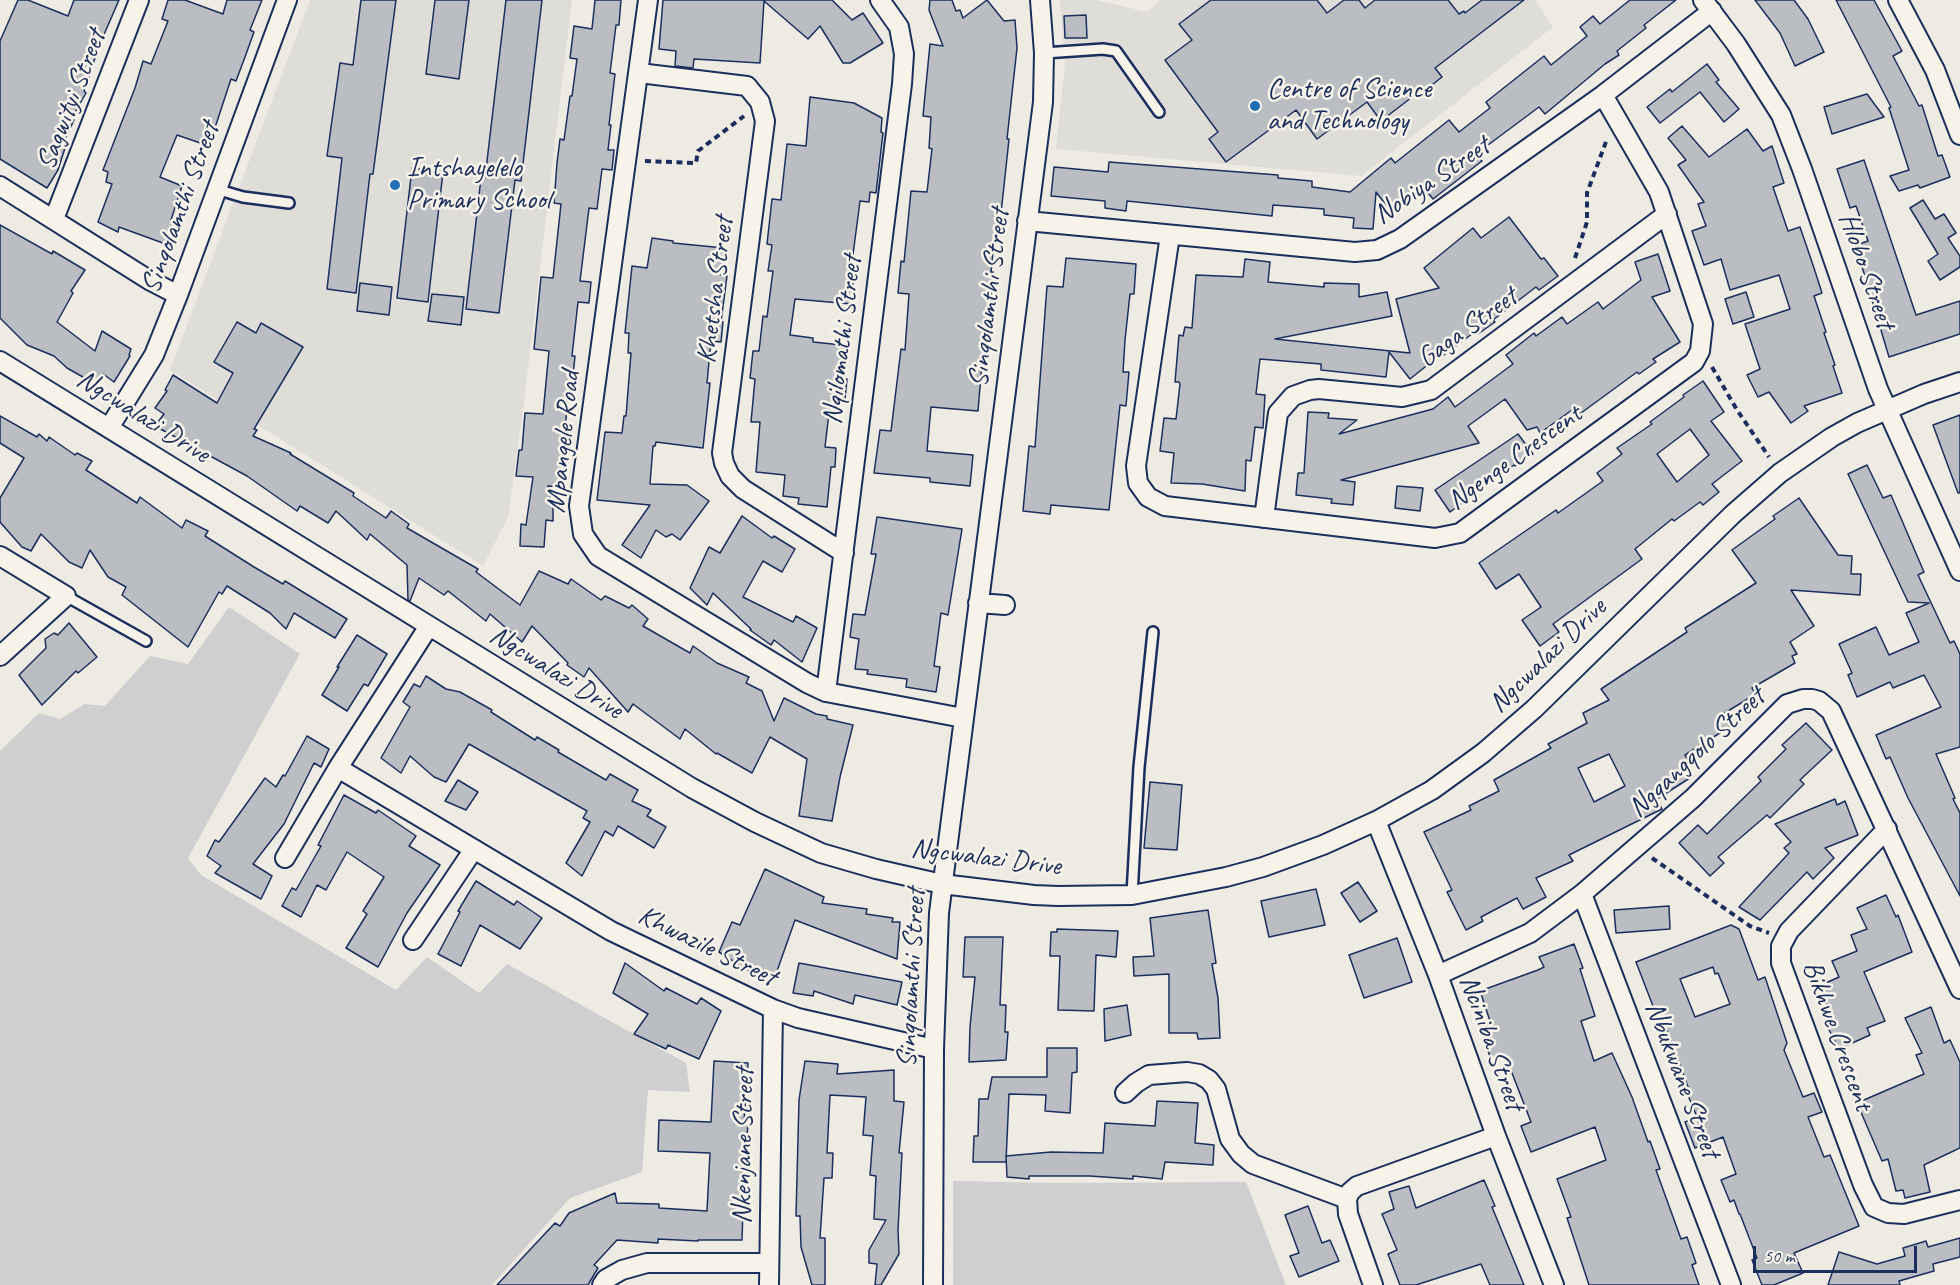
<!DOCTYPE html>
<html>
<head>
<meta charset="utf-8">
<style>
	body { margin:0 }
	#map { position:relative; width:1960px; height:1285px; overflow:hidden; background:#eeebe2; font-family:Caveat,sans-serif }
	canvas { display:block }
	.scale { position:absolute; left:1753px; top:1246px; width:164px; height:27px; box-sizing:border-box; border:3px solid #1b2f5e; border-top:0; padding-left:8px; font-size:18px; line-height:21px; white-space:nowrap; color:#1b2f5e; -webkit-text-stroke:4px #f7f3e8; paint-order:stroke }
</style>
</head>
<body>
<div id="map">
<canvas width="1960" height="1285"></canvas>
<div class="scale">50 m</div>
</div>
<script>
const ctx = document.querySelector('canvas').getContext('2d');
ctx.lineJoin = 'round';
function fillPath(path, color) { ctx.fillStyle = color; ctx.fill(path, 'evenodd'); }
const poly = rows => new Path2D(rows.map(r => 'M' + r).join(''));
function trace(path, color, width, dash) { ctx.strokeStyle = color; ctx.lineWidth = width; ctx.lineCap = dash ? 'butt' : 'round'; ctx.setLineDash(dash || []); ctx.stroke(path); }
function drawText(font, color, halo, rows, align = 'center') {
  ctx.font = font + ' Caveat,sans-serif'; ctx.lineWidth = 5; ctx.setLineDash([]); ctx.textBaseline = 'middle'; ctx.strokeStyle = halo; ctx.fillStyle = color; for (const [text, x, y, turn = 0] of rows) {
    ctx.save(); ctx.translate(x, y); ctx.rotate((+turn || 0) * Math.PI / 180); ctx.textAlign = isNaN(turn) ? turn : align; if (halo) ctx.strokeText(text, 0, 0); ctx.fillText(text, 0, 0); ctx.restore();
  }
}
const built = poly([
	[310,0,572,0,524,402,508,517,483,566,170,370],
	[1060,0,1097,0,1147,12,1161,0,1535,0,1553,27,1361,176,1056,149,1065,64]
]);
const green = poly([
	[229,607,300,654,188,858,201,875,396,990,427,957,479,993,507,964,686,1063,690,1092,648,1090,642,1172,570,1198,492,1285,0,1285,0,751,39,713,60,719,85,704,105,706,150,656,188,664],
	[953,1181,1054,1183,1246,1182,1286,1285,953,1285]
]);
const building = poly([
	[18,0,28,0,68,16,74,0,119,0,99,46,84,91,86,93,71,119,74,120,62,146,65,148,58,170,47,188,0,159,0,41,18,0],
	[168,0,185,0,223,14,227,0,262,0,250,30,254,32,245,57,236,81,231,79,209,146,177,135,160,177,182,186,171,220,175,221,171,246,119,227,118,232,98,222,112,184,106,182,108,172,103,170,135,88,143,61,151,64,168,21,162,19,168,0],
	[361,0,396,0,373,174,370,174,356,293,327,289,342,158,327,156,340,63,353,65,361,0],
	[435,0,469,0,459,79,426,74,435,0],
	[506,0,542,0,521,181,515,180,499,313,466,309,481,178,485,178,506,0],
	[595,0,621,0,619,25,616,25,610,73,615,74,609,125,611,125,608,150,614,150,612,170,602,169,597,209,589,208,580,281,591,282,589,303,578,302,572,356,575,356,573,376,570,375,562,463,566,463,564,487,548,486,553,509,553,521,546,520,544,547,520,546,521,524,526,525,533,477,516,476,519,450,522,450,525,413,543,414,549,351,534,349,541,277,553,278,561,204,554,203,557,163,560,139,564,140,570,96,572,96,577,59,570,58,574,26,592,29,595,0],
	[663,0,832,0,852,20,863,13,883,43,850,63,843,63,820,26,808,39,764,1,760,63,694,59,693,68,675,66,676,51,659,49,663,0],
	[930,0,952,0,956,11,960,10,963,18,987,0,1004,21,1015,20,1017,48,1007,139,1009,139,1007,158,999,232,995,232,991,272,993,272,988,339,984,339,978,411,931,407,927,451,973,455,970,486,930,482,930,478,874,473,880,430,891,431,901,349,905,350,909,294,898,293,901,261,904,262,911,191,927,192,932,149,929,148,931,117,923,116,930,44,943,46,929,10,930,0],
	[1211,0,1317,0,1327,13,1344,0,1359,0,1365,8,1375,0,1448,0,1459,14,1464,11,1465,13,1482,0,1524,0,1435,68,1442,77,1418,96,1416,94,1381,121,1367,102,1317,139,1296,110,1226,162,1209,139,1218,132,1165,60,1192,40,1179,24,1211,0],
	[1630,0,1676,0,1644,25,1646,28,1617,51,1619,55,1605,64,1545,114,1539,107,1476,154,1482,161,1433,199,1424,188,1393,214,1376,192,1373,229,1353,228,1354,218,1324,215,1324,209,1273,205,1272,216,1127,201,1126,211,1105,208,1105,201,1051,196,1054,167,1108,172,1109,162,1278,175,1278,178,1312,181,1312,187,1350,192,1391,158,1395,163,1449,120,1459,132,1490,108,1486,102,1544,56,1551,65,1587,36,1580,27,1593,16,1600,24,1630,0],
	[1755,0,1794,0,1808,19,1824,52,1795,66,1780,33,1755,0],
	[1836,0,1874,0,1902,51,1893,56,1919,106,1922,105,1938,156,1942,155,1950,177,1920,188,1918,185,1899,191,1890,176,1909,170,1889,108,1891,107,1836,0],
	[1086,15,1087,38,1065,38,1064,16,1086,15],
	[1707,64,1719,80,1716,82,1739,109,1724,122,1700,92,1660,123,1647,107,1670,89,1672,92,1707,64],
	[1867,94,1884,117,1832,134,1824,107,1867,94],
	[810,97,854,103,882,118,881,132,883,133,876,193,870,192,869,202,860,201,851,270,854,271,851,304,795,299,790,335,813,338,813,342,842,345,840,379,847,379,845,399,838,398,838,405,830,404,825,447,836,448,835,467,831,467,827,507,798,504,799,498,783,496,785,475,756,472,760,422,751,422,755,379,750,378,753,351,759,351,763,316,767,317,773,271,768,271,772,245,767,244,772,199,781,200,787,144,806,146,810,97],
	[1682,126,1709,157,1747,129,1763,151,1772,146,1784,183,1773,187,1788,231,1800,227,1814,268,1822,293,1814,296,1826,332,1824,333,1835,365,1833,366,1842,393,1804,406,1808,411,1791,423,1769,392,1758,397,1747,375,1760,369,1745,324,1790,309,1779,275,1730,290,1721,259,1704,265,1692,231,1706,226,1698,204,1704,202,1678,165,1686,160,1668,138,1682,126],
	[1864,160,1916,315,1960,301,1960,334,1889,357,1863,270,1853,246,1868,241,1856,206,1850,208,1837,169,1864,160],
	[412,168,443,172,428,302,397,298,412,168],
	[1923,200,1935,219,1944,214,1956,233,1948,238,1960,256,1960,267,1940,280,1928,261,1938,254,1910,208,1923,200],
	[1509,217,1541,259,1544,258,1558,276,1539,290,1536,287,1493,320,1495,322,1478,334,1476,331,1441,357,1440,355,1410,379,1389,352,1386,377,1321,370,1321,364,1260,359,1256,394,1265,395,1263,428,1255,427,1251,461,1246,460,1245,491,1202,484,1171,483,1174,453,1160,451,1164,418,1176,419,1180,384,1179,382,1175,382,1179,335,1183,336,1185,327,1192,328,1196,275,1243,277,1245,259,1270,262,1268,282,1324,287,1324,283,1359,284,1359,297,1387,292,1392,316,1275,339,1410,353,1396,299,1439,288,1424,268,1473,228,1481,238,1509,217],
	[0,225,52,254,53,251,85,270,71,291,73,293,57,322,95,351,102,331,131,349,129,355,130,356,114,382,103,374,97,385,67,368,54,356,27,345,0,318,0,225],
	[652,238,673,241,673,243,724,248,721,275,727,276,721,322,723,322,721,342,711,341,707,383,710,383,703,448,656,442,655,446,653,446,650,484,687,485,709,501,680,540,672,534,666,537,656,530,641,558,622,545,650,505,597,500,605,432,622,433,624,416,626,416,631,353,628,353,629,333,625,333,632,266,647,268,652,238],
	[1658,254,1670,291,1652,297,1680,342,1653,359,1656,362,1639,374,1637,372,1577,416,1572,410,1540,433,1537,427,1527,430,1505,399,1468,426,1479,443,1341,480,1355,482,1353,505,1331,503,1332,499,1296,495,1298,473,1304,473,1308,412,1329,413,1328,418,1357,420,1339,434,1433,409,1448,397,1455,407,1513,364,1506,355,1534,333,1536,336,1562,317,1567,324,1598,302,1603,309,1641,280,1635,262,1658,254],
	[1066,258,1136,264,1134,294,1130,294,1125,340,1123,372,1129,372,1126,406,1120,405,1109,510,1051,505,1050,514,1023,511,1029,446,1035,447,1047,286,1063,287,1066,258],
	[360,283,392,287,389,315,357,311,360,283],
	[1746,292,1754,317,1733,324,1725,299,1746,292],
	[432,294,464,297,461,325,428,321,432,294],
	[237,322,256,333,261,323,303,347,254,429,257,430,253,436,291,453,290,454,354,493,353,496,386,518,391,511,409,524,407,528,478,569,476,572,520,605,539,571,568,584,571,579,601,600,605,596,629,608,632,605,648,619,643,626,690,653,693,646,717,663,749,677,746,683,762,691,774,721,784,698,816,714,827,716,827,719,853,725,840,777,832,821,799,816,807,759,770,737,752,773,717,753,716,754,685,729,680,739,633,704,628,712,589,668,584,677,567,665,568,663,532,626,522,642,490,614,486,621,448,591,444,595,419,578,410,601,408,600,407,565,370,534,367,540,336,511,328,523,300,506,297,511,247,476,155,426,164,414,155,408,167,391,165,390,173,375,217,403,233,373,214,362,237,322],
	[1703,381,1724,412,1711,421,1742,461,1712,484,1719,492,1703,505,1700,502,1674,521,1672,519,1635,549,1642,559,1553,624,1559,632,1540,646,1522,620,1541,607,1519,574,1496,589,1479,563,1556,510,1558,513,1603,481,1597,473,1622,454,1617,448,1652,424,1650,422,1684,397,1683,395,1703,381],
	[1690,429,1709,455,1677,482,1657,454,1690,429],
	[1960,415,1960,493,1958,493,1933,425,1960,415],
	[0,416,37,437,39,434,47,441,49,437,75,455,77,453,92,461,86,470,137,503,140,497,182,528,186,520,208,531,205,536,254,567,283,584,285,581,347,619,335,638,294,613,286,629,270,613,227,586,222,594,219,592,188,647,122,595,126,587,108,577,90,550,82,568,69,562,41,534,31,551,22,547,0,522,0,498,24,458,0,443,0,416],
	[1518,434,1533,454,1515,466,1514,465,1450,512,1435,490,1518,434],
	[1867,465,1883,498,1891,495,1924,572,1918,575,1950,643,1954,641,1960,654,1960,747,1936,754,1955,798,1953,799,1960,813,1960,896,1908,798,1890,757,1886,759,1876,735,1941,707,1924,675,1893,688,1890,682,1857,697,1848,675,1852,673,1839,644,1876,627,1889,655,1919,642,1906,613,1929,603,1908,602,1848,474,1867,465],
	[1397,486,1423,488,1420,511,1395,508,1397,486],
	[1799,498,1838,555,1852,556,1851,574,1861,574,1860,595,1791,590,1814,626,1790,642,1797,654,1792,656,1795,663,1752,688,1756,694,1723,714,1731,726,1685,755,1688,760,1684,762,1693,776,1657,799,1662,809,1569,855,1573,861,1536,878,1546,897,1523,909,1517,898,1481,917,1483,921,1466,930,1447,892,1452,890,1424,832,1471,810,1469,806,1499,791,1494,780,1551,748,1548,744,1587,723,1583,713,1609,700,1601,689,1687,632,1685,628,1756,583,1732,550,1775,519,1773,516,1799,498],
	[1609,754,1625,786,1594,802,1578,768,1609,754],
	[742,516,772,538,774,536,795,549,782,572,763,561,743,597,793,622,796,616,817,628,802,662,774,640,771,645,750,630,751,629,713,593,707,605,690,588,709,547,720,553,742,516],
	[877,517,962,529,948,615,941,613,934,666,940,667,936,692,906,687,907,679,867,674,868,670,855,669,859,639,850,637,853,614,865,615,876,554,871,554,877,517],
	[69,623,97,657,78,673,76,671,42,705,19,675,46,648,45,639,54,633,58,635,69,623],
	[357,635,387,654,368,686,364,684,347,711,322,695,339,667,337,667,357,635],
	[426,676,446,689,460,692,492,710,491,712,535,740,537,737,559,750,558,752,606,780,610,774,638,790,632,801,651,810,647,816,666,827,654,848,618,826,613,836,605,831,582,876,566,863,590,822,583,818,587,811,469,744,446,782,434,777,410,756,401,773,381,758,410,707,403,702,414,684,420,687,426,676],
	[1806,723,1832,750,1800,780,1804,784,1770,818,1767,815,1718,857,1724,863,1710,876,1679,843,1698,825,1707,834,1761,781,1758,777,1786,749,1782,745,1806,723],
	[307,736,329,749,321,767,314,763,284,824,253,864,272,876,261,899,215,873,221,866,207,856,215,840,219,842,265,778,276,787,283,775,285,776,307,736],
	[458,780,478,792,466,810,445,801,458,780],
	[1150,782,1182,785,1177,850,1144,848,1150,782],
	[344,795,376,813,378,810,416,836,409,846,440,865,407,913,378,967,346,948,367,914,363,911,384,877,347,852,326,890,317,885,301,917,282,906,292,888,296,890,321,846,318,845,344,795],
	[1835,799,1837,805,1845,801,1858,835,1825,848,1834,858,1813,879,1807,872,1760,920,1739,907,1789,853,1784,848,1791,842,1775,824,1835,799],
	[765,869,824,897,822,903,867,909,866,914,893,918,892,922,900,922,897,959,795,920,776,974,763,974,745,969,719,952,732,922,740,925,765,869],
	[476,881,514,905,517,901,542,918,520,949,480,925,461,966,438,954,460,912,458,911,476,881],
	[1358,882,1377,911,1360,922,1341,893,1358,882],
	[1316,889,1325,925,1269,937,1261,901,1316,889],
	[1886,895,1896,917,1898,915,1912,952,1864,972,1885,1021,1867,1028,1870,1035,1839,1049,1827,1026,1835,1023,1819,986,1839,977,1832,961,1857,951,1851,935,1867,929,1857,908,1886,895],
	[1669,906,1670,929,1616,933,1614,910,1669,906],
	[1208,910,1216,963,1212,964,1218,998,1220,1038,1198,1039,1197,1033,1169,1033,1169,974,1134,976,1133,957,1154,956,1150,918,1208,910],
	[1731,925,1739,929,1758,980,1765,977,1787,1043,1784,1050,1803,1097,1814,1093,1822,1112,1808,1117,1824,1157,1830,1155,1859,1226,1794,1253,1803,1273,1774,1285,1762,1285,1752,1260,1757,1258,1740,1214,1739,1214,1734,1200,1730,1202,1721,1180,1736,1174,1723,1137,1695,1148,1685,1122,1697,1117,1685,1088,1688,1087,1662,1017,1658,1019,1636,962,1731,925],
	[1713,967,1715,974,1718,973,1730,1004,1695,1017,1680,979,1713,967],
	[1057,929,1118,931,1116,957,1096,955,1094,1011,1058,1010,1060,956,1050,956,1051,932,1057,932,1057,929],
	[965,937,1003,937,1000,1005,1006,1005,1005,1032,1008,1032,1006,1060,969,1062,970,1027,975,977,963,977,965,937],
	[1397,938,1412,982,1364,998,1349,955,1397,938],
	[1574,944,1583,968,1580,969,1595,1016,1581,1021,1594,1061,1612,1053,1632,1097,1648,1142,1650,1141,1660,1169,1656,1170,1681,1239,1687,1237,1696,1263,1692,1265,1699,1285,1589,1285,1567,1218,1571,1217,1557,1179,1606,1160,1595,1127,1531,1152,1521,1126,1531,1122,1505,1055,1491,1061,1482,1028,1491,1024,1480,991,1538,970,1544,967,1539,957,1574,944],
	[625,963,664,991,666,988,697,1004,701,998,721,1011,699,1059,668,1045,666,1049,634,1034,648,1014,613,993,625,963],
	[799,963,902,982,897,1005,855,995,853,1004,814,991,813,996,793,993,799,963],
	[1127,1005,1131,1035,1105,1041,1104,1009,1127,1005],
	[1931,1007,1944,1043,1950,1040,1960,1062,1960,1148,1924,1165,1930,1192,1905,1198,1903,1190,1896,1191,1888,1159,1882,1161,1857,1103,1924,1074,1916,1055,1922,1053,1905,1018,1931,1007],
	[1047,1048,1077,1048,1077,1072,1072,1073,1070,1113,1045,1111,1046,1095,1009,1094,1006,1162,973,1162,974,1136,978,1136,979,1099,988,1099,992,1077,1047,1077,1047,1048],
	[714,1061,748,1063,744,1123,748,1123,746,1152,743,1152,740,1209,743,1209,742,1240,698,1240,698,1241,658,1239,658,1243,617,1240,594,1265,598,1268,588,1285,497,1285,555,1223,560,1226,569,1213,615,1193,617,1203,659,1204,659,1208,707,1211,710,1153,658,1151,659,1120,711,1122,714,1061],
	[805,1061,838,1064,837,1074,894,1070,894,1101,904,1102,899,1153,902,1153,898,1230,899,1254,881,1285,875,1285,877,1264,869,1263,869,1250,886,1220,874,1219,876,1176,870,1175,873,1136,863,1135,866,1097,830,1095,827,1153,833,1153,832,1178,824,1178,820,1238,825,1238,825,1285,812,1285,801,1247,800,1216,796,1216,799,1100,805,1061],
	[1157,1101,1198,1103,1195,1143,1214,1145,1213,1165,1165,1162,1162,1179,1133,1176,1133,1179,1090,1176,1029,1176,1029,1179,1007,1177,1006,1156,1051,1152,1103,1153,1105,1123,1155,1126,1157,1101],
	[1484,1180,1495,1206,1492,1207,1524,1285,1490,1285,1481,1264,1416,1285,1400,1285,1388,1254,1397,1250,1382,1214,1394,1209,1389,1192,1409,1186,1416,1208,1484,1180],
	[1308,1206,1322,1243,1330,1240,1339,1261,1299,1277,1290,1256,1299,1253,1285,1215,1308,1206],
	[1960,1238,1960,1257,1933,1264,1934,1271,1899,1281,1900,1285,1828,1285,1839,1252,1877,1264,1905,1256,1903,1248,1926,1241,1928,1247,1960,1238]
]);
const path = poly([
	[645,161,696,163,698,151,744,116],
	[1575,258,1587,222,1587,193,1607,139],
	[1712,367,1737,410,1769,457],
	[1652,858,1750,926,1769,933]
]);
const service = poly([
	[1044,53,1103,49,1116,51,1159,112],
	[216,189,243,197,289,203],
	[66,596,146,641],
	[1132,895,1139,767,1153,632]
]);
const minor = poly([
	[648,0,579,506,583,534,598,556,807,683,826,692,963,718],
	[1703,0,1736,44,1781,115,1802,169,1878,389,1960,571],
	[1898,0,1935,70,1960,135],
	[639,73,747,86,760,102,765,121,722,453,724,463,730,476,743,489,844,553],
	[0,186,149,280,178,295],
	[54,219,139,0],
	[1027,221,1355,252,1377,250,1400,239,1603,95,1712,11],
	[1170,235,1136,466,1138,483,1148,497,1165,506,1435,538,1460,533,1694,362,1700,351,1703,324,1659,192,1603,95],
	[0,361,692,788,755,822,821,853,876,869,942,884,1034,895,1058,896,1132,895,1226,877,1263,867,1323,845,1376,821,1432,790,1483,753,1534,709,1733,514,1780,473,1832,437,1857,423,1924,394,1960,382],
	[109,428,154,355,178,295,287,0],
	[1264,518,1278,413,1293,396,1310,390,1319,389,1402,397,1431,390,1667,214],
	[0,556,66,596,0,656],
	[978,603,1005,605],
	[826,692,902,84,904,54,899,27,880,0],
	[338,768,611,931,773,1009,798,1018,934,1049],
	[1376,821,1438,975,1496,1136,1554,1285],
	[1887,829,1789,931,1781,946,1781,963,1863,1185,1874,1207,1888,1213,1904,1214,1960,1200],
	[285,858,338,768,429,626],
	[1582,894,1731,1285],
	[413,940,474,849],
	[1438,975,1530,933,1582,894,1693,798,1787,704,1803,699,1812,699,1819,701,1831,711,1960,989],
	[1125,1093,1136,1083,1149,1075,1187,1072,1199,1074,1209,1080,1216,1089,1230,1139,1241,1154,1253,1164,1347,1199],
	[602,1285,606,1279,622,1270,647,1263,769,1263],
	[769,1285,773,1009],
	[933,1285,934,1049,939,913,1043,102,1044,53,1040,0],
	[1373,1285,1348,1214,1347,1199,1350,1192,1357,1186,1496,1136]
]);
const markers = [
	[1255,106,6,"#1f6fb2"],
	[395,185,6,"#1f6fb2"]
];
const poiNames = [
	["Centre of Science",1267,90],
	["and Technology",1267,122],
	["Intshayelelo",407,169],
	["Primary School",407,201]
];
const streetNames = [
	["Sagwityi Street",72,100,-69],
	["Nobiya Street",1432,181,-34],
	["Sinqolamthi Street",181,208,-70],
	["Hlobo Street",1866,271,71],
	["Khetsha Street",716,290,-83],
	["Sinqolamthi Street",990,298,-83],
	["Gaga Street",1468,328,-36],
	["Nqilomathi Street",843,340,-83],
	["Ngcwalazi Drive",143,417,32],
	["Mpangele Road",564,442,-84],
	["Ngenge Crescent",1515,458,-36],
	["Ngcwalazi Drive",1548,656,-44],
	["Ngcwalazi Drive",556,673,32],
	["Ngqangqolo Street",1697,753,-43],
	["Ngcwalazi Drive",986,858,7],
	["Khwazile Street",707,947,26],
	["Sinqolamthi Street",912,978,-87],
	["Bikhwe Crescent",1837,1036,70],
	["Nciniba Street",1491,1043,70],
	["Nbukwane Street",1682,1080,69],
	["Nkenjane Street",744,1146,-89]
];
fillPath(built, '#deddd8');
fillPath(green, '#cfcfcf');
fillPath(building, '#babdc2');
trace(building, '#1b2f5e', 1.5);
trace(service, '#1b2f5e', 14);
trace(minor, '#1b2f5e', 22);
trace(path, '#1b2f5e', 4, [6, 4.5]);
trace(service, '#f7f3e8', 9);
trace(minor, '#f7f3e8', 18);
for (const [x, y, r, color] of markers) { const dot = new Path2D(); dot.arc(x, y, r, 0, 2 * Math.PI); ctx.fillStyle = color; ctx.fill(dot); trace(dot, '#f7f3e8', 2); }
drawText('28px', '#1b2f5e', '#f7f3e8', poiNames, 'left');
drawText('28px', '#1b2f5e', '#f7f3e8', streetNames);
</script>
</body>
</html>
